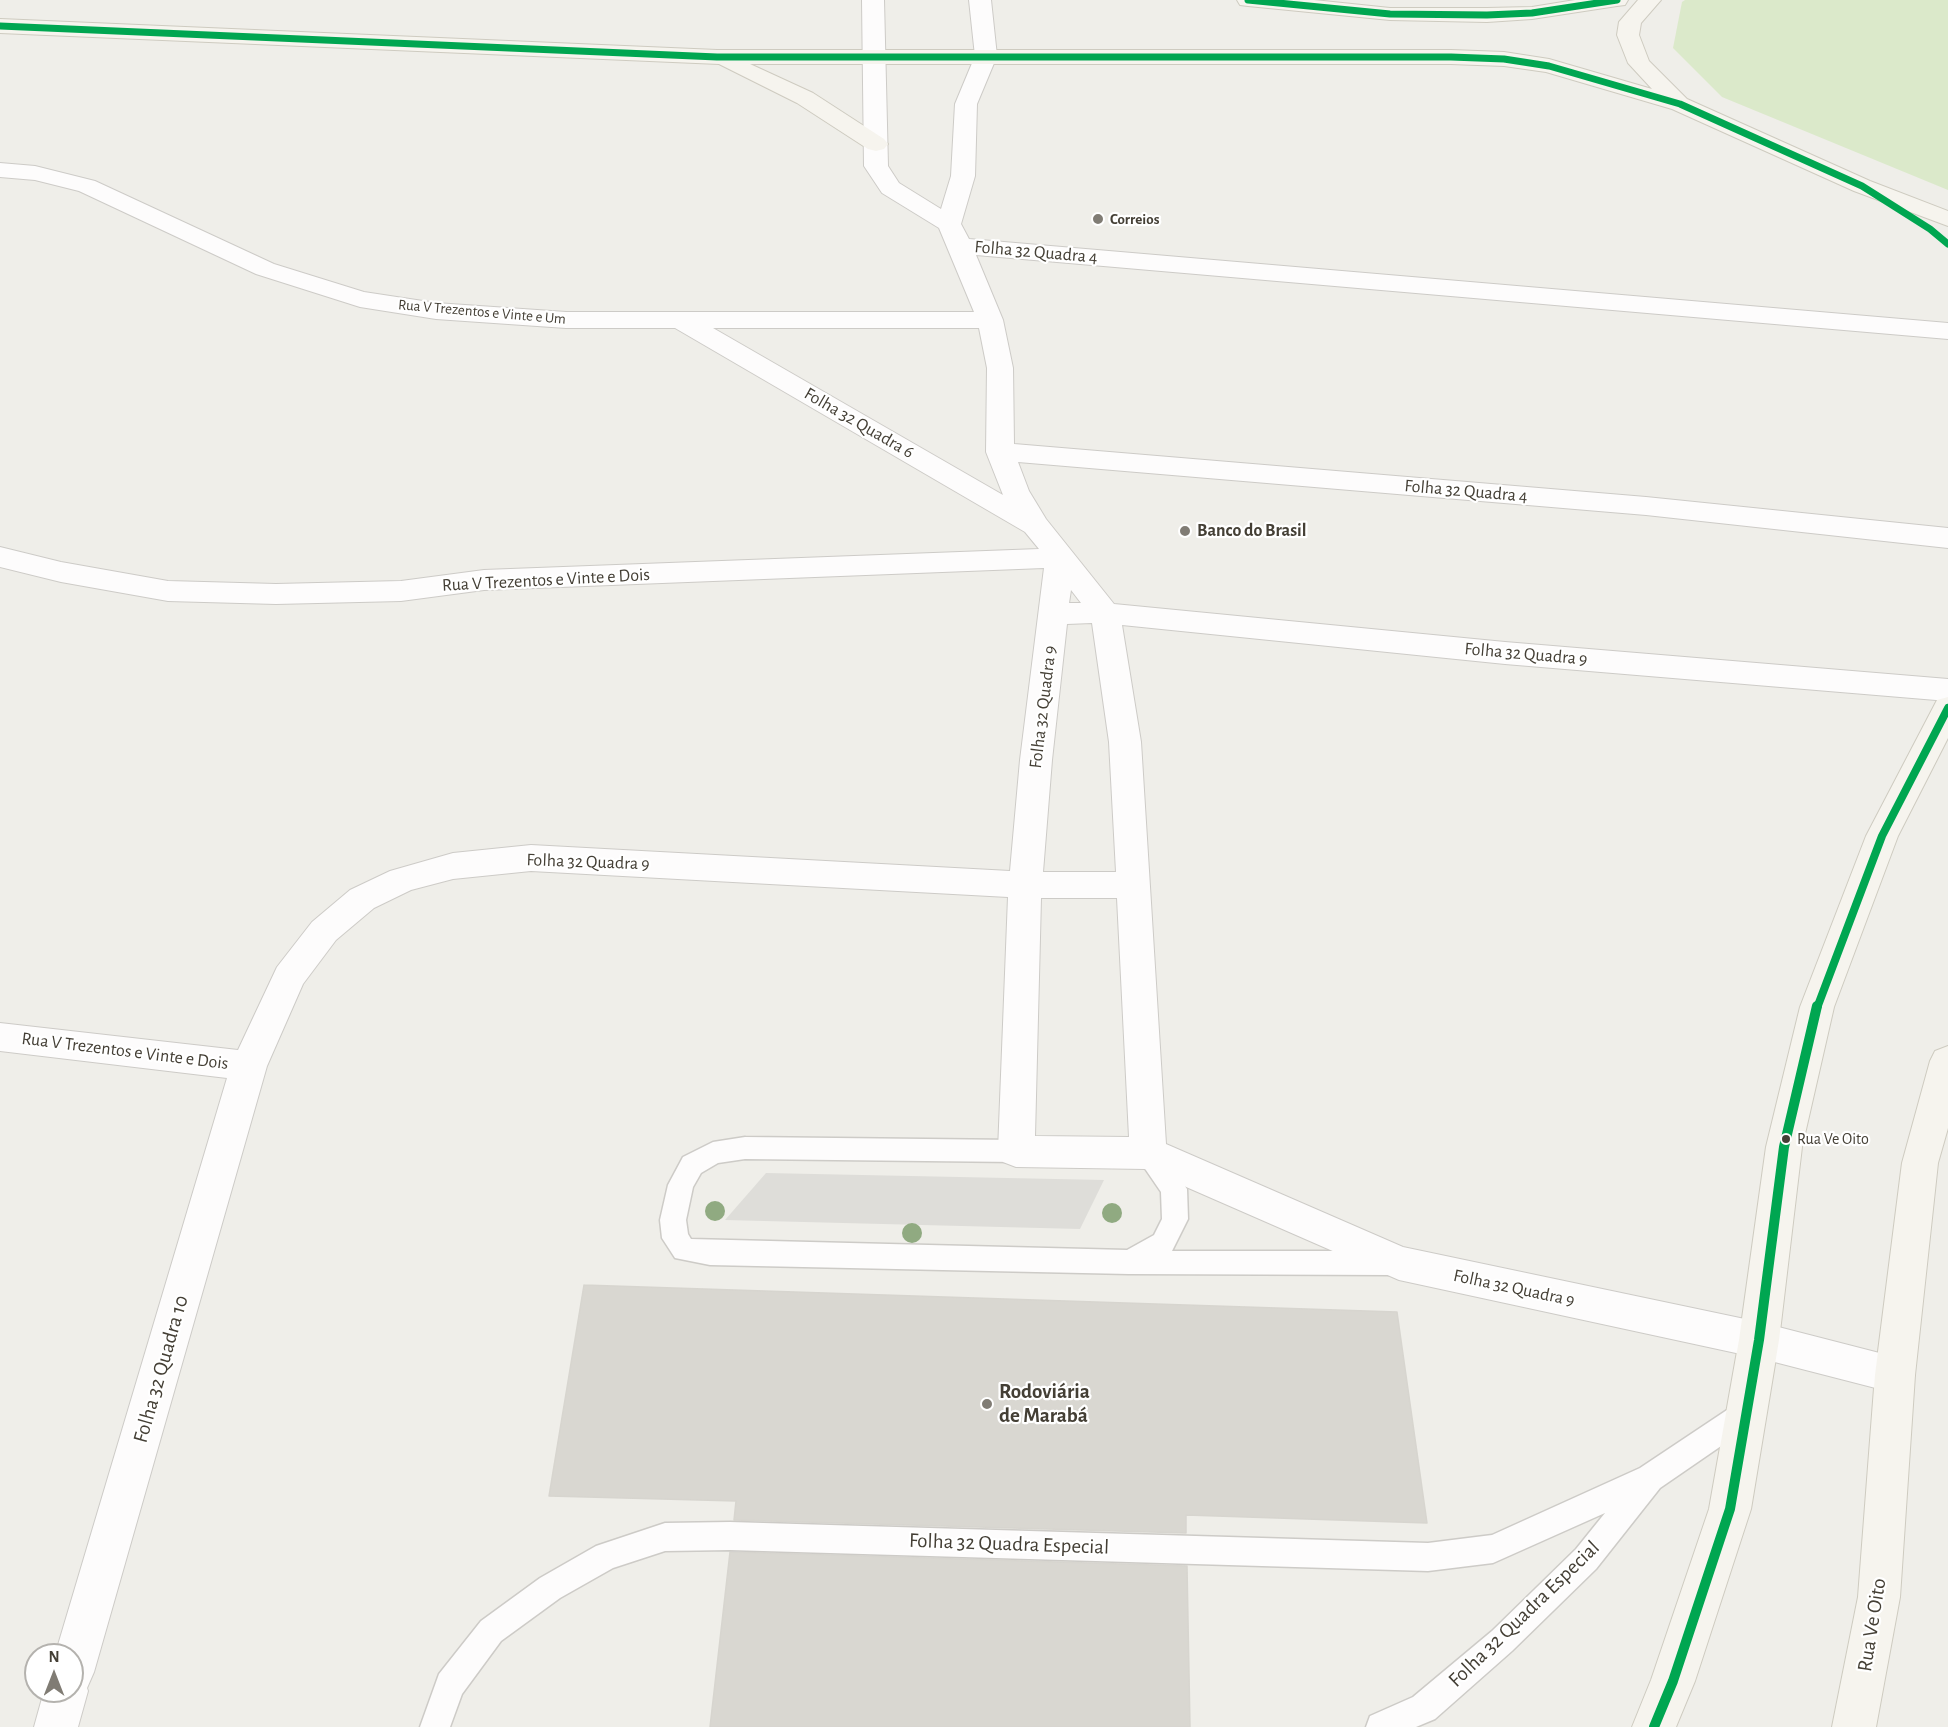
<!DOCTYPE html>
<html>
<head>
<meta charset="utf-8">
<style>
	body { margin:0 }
	#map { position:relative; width:1948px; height:1727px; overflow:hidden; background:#efeee9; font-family:"Alegreya Sans",sans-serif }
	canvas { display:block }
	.north { position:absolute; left:24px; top:1643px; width:60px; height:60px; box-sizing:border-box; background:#fff; border:2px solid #b4b2ae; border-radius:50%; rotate:0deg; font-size:16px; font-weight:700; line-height:24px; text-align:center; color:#443f35 }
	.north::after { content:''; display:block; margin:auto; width:21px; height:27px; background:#807c74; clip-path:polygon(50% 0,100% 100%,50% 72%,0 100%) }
</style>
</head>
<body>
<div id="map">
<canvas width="1948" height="1727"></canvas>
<div class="north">N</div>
</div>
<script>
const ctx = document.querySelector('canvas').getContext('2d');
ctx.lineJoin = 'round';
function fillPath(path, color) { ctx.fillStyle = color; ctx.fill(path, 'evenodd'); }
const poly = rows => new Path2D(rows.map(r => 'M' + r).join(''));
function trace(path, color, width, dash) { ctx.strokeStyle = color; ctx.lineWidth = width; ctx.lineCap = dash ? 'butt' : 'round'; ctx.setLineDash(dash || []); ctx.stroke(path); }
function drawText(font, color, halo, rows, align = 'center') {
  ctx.font = font + ' "Alegreya Sans",sans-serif'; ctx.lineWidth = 4.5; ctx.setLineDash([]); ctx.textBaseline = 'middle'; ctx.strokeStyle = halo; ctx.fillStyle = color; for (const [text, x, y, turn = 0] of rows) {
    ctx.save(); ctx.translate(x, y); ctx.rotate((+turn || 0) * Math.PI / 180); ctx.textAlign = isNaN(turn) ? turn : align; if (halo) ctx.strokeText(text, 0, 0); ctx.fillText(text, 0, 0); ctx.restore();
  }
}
const green = poly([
	[1685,0,1948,0,1948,190,1722,97,1673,48,1682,2]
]);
const parking = poly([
	[766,1173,1104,1180,1080,1229,725,1220]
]);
const building = poly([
	[584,1285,1397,1312,1427,1523,1186,1515,1186,1533,734,1520,736,1501,549,1496,584,1285],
	[730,1552,1187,1566,1190,1727,710,1727,730,1552]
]);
const lane = poly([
	[745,1137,1016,1140,1025,1143,1029,1151,1025,1159,1016,1162,745,1159,718,1163,701,1173,693,1187,686,1220,688,1234,691,1239,1127,1250,1154,1235,1162,1219,1161,1192,1135,1154,1139,1146,1148,1143,1157,1146,1187,1189,1188,1219,1172,1251,1392,1251,1401,1255,1405,1263,1401,1271,1392,1275,1129,1274,710,1265,675,1258,662,1238,660,1220,668,1185,683,1157,713,1142,745,1137],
	[1746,1400,1756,1404,1760,1413,1756,1422,1660,1488,1596,1569,1512,1651,1435,1719,1416,1727,1366,1727,1370,1716,1413,1697,1492,1631,1576,1549,1605,1513,1493,1563,1428,1571,730,1550,665,1551,613,1568,560,1598,501,1641,462,1694,450,1727,420,1727,439,1674,481,1621,540,1578,596,1546,665,1523,730,1522,1428,1543,1492,1535,1640,1468,1736,1404,1746,1400]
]);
const street = poly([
	[862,0,884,0,888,166,899,183,941,209,951,176,955,104,975,56,969,0,991,0,997,56,977,104,975,176,961,224,969,239,1948,323,1948,339,976,255,1003,320,1013,368,1014,444,1646,497,1948,528,1948,548,1646,515,1018,462,1029,491,1046,519,1114,604,1505,642,1948,679,1948,701,1505,664,1122,625,1141,742,1166,1144,1403,1247,1759,1322,1895,1357,1909,1362,1915,1375,1909,1388,1895,1393,1759,1358,1399,1280,1145,1169,1016,1167,1003,1162,998,1151,1008,897,531,871,453,879,411,890,374,908,336,940,303,984,267,1066,94,1672,87,1688,88,1691,78,1727,34,1727,44,1691,72,1691,72,1655,55,1655,227,1078,0,1051,0,1023,238,1050,277,967,312,922,350,890,390,871,453,853,531,845,1010,871,1020,760,1044,568,484,590,401,601,276,604,168,601,61,582,0,567,0,547,61,562,168,581,276,584,401,581,484,570,1039,549,1025,532,675,328,566,328,436,319,360,307,256,274,79,191,35,180,0,177,0,163,35,166,95,181,274,264,364,292,436,303,566,312,974,312,939,228,882,193,864,166,862,0],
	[713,328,979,328,987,368,986,452,1003,495,713,328],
	[1071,590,1081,603,1069,603,1071,590],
	[1092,623,1109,742,1116,872,1043,872,1052,760,1067,624,1092,623],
	[1041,898,1117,898,1129,1137,1035,1136,1041,898]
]);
const secondary = poly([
	[1237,0,1314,0,1390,8,1487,8,1532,7,1575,0,1628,0,1625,5,1617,6,1532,19,1487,22,1390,20,1248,6,1240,5,1237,0],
	[1638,0,1661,0,1641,23,1639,35,1649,61,1687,99,1870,181,1948,211,1948,226,1854,191,1672,109,1546,72,1504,66,1451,64,750,64,813,93,884,139,888,144,884,149,876,151,868,149,797,103,719,64,0,33,0,19,717,50,1451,50,1504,52,1549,59,1652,89,1628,63,1617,35,1619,22,1638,0],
	[1948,697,1948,738,1898,836,1834,1007,1802,1147,1779,1340,1751,1509,1695,1681,1676,1727,1632,1727,1651,1680,1709,1509,1739,1340,1766,1147,1800,1007,1866,836,1937,700,1948,697],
	[1948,1046,1948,1128,1938,1163,1915,1375,1900,1597,1876,1727,1832,1727,1858,1597,1875,1375,1902,1163,1930,1061,1935,1051,1948,1046]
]);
const bus1Far2 = poly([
	[1248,0,1390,14,1487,15,1532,13,1617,0],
	[0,26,717,57,1451,57,1504,59,1549,66,1680,104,1862,186,1930,229,1948,244]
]);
const bus1Far1 = poly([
	[1817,1008,1882,836,1948,708]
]);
const bus1 = poly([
	[1654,1727,1673,1681,1730,1509,1759,1340,1784,1147,1817,1006]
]);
const trees = [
	[715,1211],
	[1112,1213],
	[912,1233]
];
const markers = [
	[1098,219,6,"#807c74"],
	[1185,531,6,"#807c74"],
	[1786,1139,5,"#443f35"],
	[987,1404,6,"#807c74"]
];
const farPoinames = [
	["Correios",1110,219]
];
const farStreetnames = [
	["Rua V Trezentos e Vinte e Um",482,312,5]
];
const busNames = [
	["Rua Ve Oito",1797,1139]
];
const streetNames = [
	["Folha 32 Quadra 4",1036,252,5],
	["Folha 32 Quadra 6",859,423,30],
	["Folha 32 Quadra 4",1466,491,5],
	["Rua V Trezentos e Vinte e Dois",546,580,-3],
	["Folha 32 Quadra 9",1526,654,5],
	["Folha 32 Quadra 9",1043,707,-83],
	["Folha 32 Quadra 9",588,862,2],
	["Rua V Trezentos e Vinte e Dois",125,1051,7],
	["Folha 32 Quadra 9",1514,1288,12]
];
const poiNames = [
	["Banco do Brasil",1197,531]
];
const nearStreetnames = [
	["Folha 32 Quadra 10",161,1369,-74],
	["Folha 32 Quadra Especial",1009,1544,2],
	["Folha 32 Quadra Especial",1524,1614,-44],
	["Rua Ve Oito",1872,1625,-81]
];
const nearPoinames = [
	["Rodoviária",999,1392],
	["de Marabá",999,1416]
];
fillPath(green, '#dbe9ca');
fillPath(parking, '#deddd9');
fillPath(building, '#d9d7d1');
trace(building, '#d7d5cf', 1.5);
trace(lane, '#cdcbc7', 3);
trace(street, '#cdcbc7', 2);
trace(secondary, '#cecbc0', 2);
fillPath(lane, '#fdfcfc');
fillPath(street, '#fdfcfc');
fillPath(secondary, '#f6f4ee');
trace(bus1Far2, '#00a651', 7);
trace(bus1Far1, '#00a651', 8);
trace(bus1, '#00a651', 10);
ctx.fillStyle = '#90aa81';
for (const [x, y] of trees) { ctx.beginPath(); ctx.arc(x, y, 10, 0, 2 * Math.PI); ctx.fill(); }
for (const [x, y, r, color] of markers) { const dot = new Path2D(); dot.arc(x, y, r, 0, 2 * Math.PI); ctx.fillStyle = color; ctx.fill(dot); trace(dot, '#fff', 2); }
drawText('bold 15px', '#443f35', '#fff', farPoinames, 'left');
drawText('15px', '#443f35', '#fff', farStreetnames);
drawText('16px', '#443f35', '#fff', busNames, 'left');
drawText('18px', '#443f35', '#fff', streetNames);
drawText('bold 18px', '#443f35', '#fff', poiNames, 'left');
drawText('21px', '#443f35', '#fff', nearStreetnames);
drawText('bold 21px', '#443f35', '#fff', nearPoinames, 'left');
</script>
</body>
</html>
